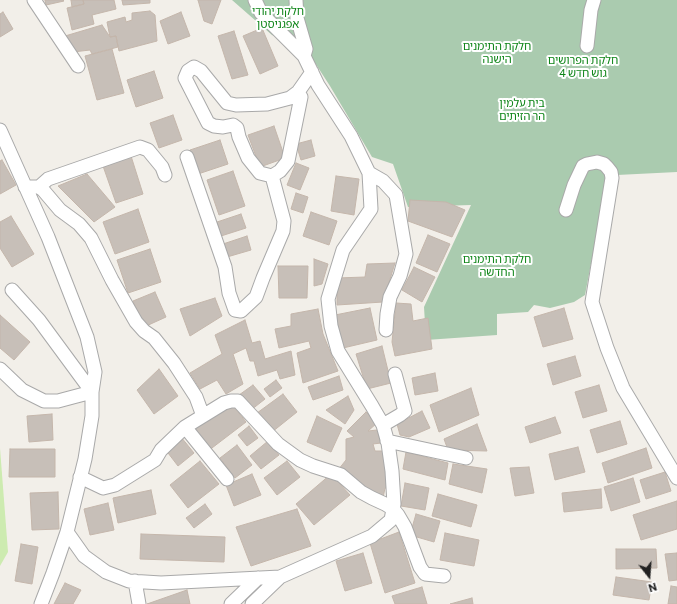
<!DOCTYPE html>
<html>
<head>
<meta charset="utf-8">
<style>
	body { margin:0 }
	#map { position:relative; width:677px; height:604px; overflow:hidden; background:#f2efe9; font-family:Commissioner,sans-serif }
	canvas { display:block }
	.north { position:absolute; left:629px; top:556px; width:40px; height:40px; -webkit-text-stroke:3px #fff; paint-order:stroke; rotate:163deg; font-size:11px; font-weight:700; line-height:16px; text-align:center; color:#222 }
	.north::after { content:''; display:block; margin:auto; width:14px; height:18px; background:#222; clip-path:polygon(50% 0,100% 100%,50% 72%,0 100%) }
</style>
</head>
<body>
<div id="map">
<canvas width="677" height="604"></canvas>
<div class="north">N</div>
</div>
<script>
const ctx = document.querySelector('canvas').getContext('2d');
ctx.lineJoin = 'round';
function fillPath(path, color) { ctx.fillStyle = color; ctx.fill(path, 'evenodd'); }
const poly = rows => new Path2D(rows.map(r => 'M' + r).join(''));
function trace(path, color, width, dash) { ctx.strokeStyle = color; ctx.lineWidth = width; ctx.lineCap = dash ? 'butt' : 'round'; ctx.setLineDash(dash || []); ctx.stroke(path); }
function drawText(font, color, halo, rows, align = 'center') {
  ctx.font = font + ' Commissioner,"Noto Sans Hebrew",sans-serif'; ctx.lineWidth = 4; ctx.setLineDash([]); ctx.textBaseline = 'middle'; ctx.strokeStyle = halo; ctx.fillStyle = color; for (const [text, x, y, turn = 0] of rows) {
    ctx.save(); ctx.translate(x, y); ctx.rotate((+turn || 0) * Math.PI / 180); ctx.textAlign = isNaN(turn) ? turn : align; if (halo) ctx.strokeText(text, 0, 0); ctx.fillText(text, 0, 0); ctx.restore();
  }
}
const grass = poly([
	[0,448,8,552,0,566]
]);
const cemetery = poly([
	[232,0,677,0,677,172,617,175,607,180,585,295,574,302,550,308,534,305,528,312,497,314,497,335,426,340,424,307,471,205,408,207,393,164,372,157,330,86,306,49,272,35]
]);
const building = poly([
	[45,0,63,0,64,1,46,5,45,0],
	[71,0,83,0,84,4,72,7,71,0],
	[83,0,114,0,116,9,92,15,94,24,72,30,67,8,84,4,83,0],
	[122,0,150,0,150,3,123,5,122,0],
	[198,0,221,0,212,24,204,21,198,0],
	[150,11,155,15,157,41,119,51,116,36,110,37,107,22,125,17,126,22,132,20,132,13,150,11],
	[3,12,13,29,0,37,0,14,3,12],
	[181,12,190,36,168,44,160,21,181,12],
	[102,25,110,37,116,36,118,47,92,54,90,50,73,52,65,36,102,25],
	[262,28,278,66,260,74,243,36,262,28],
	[234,31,248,75,232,79,218,36,234,31],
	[112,49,124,93,97,100,85,56,112,49],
	[154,71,163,98,136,107,127,80,154,71],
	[173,115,182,140,159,148,150,123,173,115],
	[274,126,285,158,260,167,248,135,274,126],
	[220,140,228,164,198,174,190,150,220,140],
	[311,140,315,156,301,160,296,144,311,140],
	[131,156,143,194,116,203,103,166,131,156],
	[2,160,16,185,0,194,0,161,2,160],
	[296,163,309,168,300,190,287,185,296,163],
	[233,171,245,206,219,215,207,180,233,171],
	[87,174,115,207,94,222,58,186,87,174],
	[336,176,359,179,354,215,331,211,336,176],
	[296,193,308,197,303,213,291,209,296,193],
	[410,200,446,202,465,210,452,237,408,221,410,200],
	[138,209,149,242,115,254,103,222,138,209],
	[311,212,337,221,329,245,303,236,311,212],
	[241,214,246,228,221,236,217,222,241,214],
	[11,216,34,254,12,267,0,248,0,222,11,216],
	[428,235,450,244,437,272,416,263,428,235],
	[247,236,251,250,227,257,223,244,247,236],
	[150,249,161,282,128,293,117,260,150,249],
	[314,259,328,264,322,284,314,286,314,259],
	[395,263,383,302,337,305,337,278,365,277,367,264,395,263],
	[278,266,308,266,307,298,279,298,278,266],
	[414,267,435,277,422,302,402,290,414,267],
	[155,292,166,317,144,327,133,301,155,292],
	[215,298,222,316,190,336,180,309,215,298],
	[396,303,411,304,413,321,428,318,432,349,395,356,392,342,396,303],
	[370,308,377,340,343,348,335,315,370,308],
	[564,308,573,339,543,347,534,317,564,308],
	[318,309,323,334,338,371,303,383,297,353,311,348,309,341,279,348,275,329,291,326,291,314,318,309],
	[0,315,30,342,14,360,0,348,0,315],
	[245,320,252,343,260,341,265,359,291,351,295,375,280,379,277,370,258,376,254,361,250,361,246,348,233,354,243,384,226,394,217,380,200,389,190,373,222,354,215,335,245,320],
	[382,346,391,383,367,389,356,354,382,346],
	[575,356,581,376,553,385,547,364,575,356],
	[159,369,178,396,154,414,137,390,159,369],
	[435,373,438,391,415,395,412,378,435,373],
	[339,376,343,390,313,400,308,387,339,376],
	[276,380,282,388,270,397,264,389,276,380],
	[253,385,265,399,251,410,239,395,253,385],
	[599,385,607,411,583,418,575,392,599,385],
	[471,388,479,415,439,432,430,405,471,388],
	[283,394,297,412,272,432,257,413,283,394],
	[348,396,354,410,345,424,326,410,348,396],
	[232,404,246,422,208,451,193,430,232,404],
	[422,411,430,428,409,437,400,435,397,424,422,411],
	[366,412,377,423,368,431,377,430,381,443,373,444,375,451,386,451,389,488,385,488,383,498,338,470,346,460,346,439,354,437,347,431,366,412],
	[52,414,53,440,29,442,27,416,52,414],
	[317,416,342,428,331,452,307,442,317,416],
	[555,417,561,433,530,443,525,427,555,417],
	[620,421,627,444,597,453,590,430,620,421],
	[477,424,487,451,448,450,444,439,477,424],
	[249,426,258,438,247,446,238,435,249,426],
	[181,437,194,453,178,466,165,449,181,437],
	[268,441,279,455,261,469,250,456,268,441],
	[237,445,252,465,235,478,220,458,237,445],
	[578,447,585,472,555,480,549,454,578,447],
	[646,448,652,468,608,483,602,463,646,448],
	[10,449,55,449,55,477,9,477,10,449],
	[406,452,448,463,445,480,403,469,406,452],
	[200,461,219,484,188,508,170,485,200,461],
	[287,461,300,477,277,495,264,478,287,461],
	[453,464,487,469,482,493,449,484,453,464],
	[529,467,534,493,515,496,510,468,529,467],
	[665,472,671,491,646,499,640,480,665,472],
	[252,474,261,495,234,506,226,485,252,474],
	[331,474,350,495,314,525,296,504,331,474],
	[633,478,640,502,611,511,604,487,633,478],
	[405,483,429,488,425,510,401,506,405,483],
	[601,489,602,508,564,512,562,493,601,489],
	[151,490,156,514,118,523,113,498,151,490],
	[58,492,59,529,32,530,30,493,58,492],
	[438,494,477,505,471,527,432,516,438,494],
	[677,501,677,529,641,540,633,515,677,501],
	[108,503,114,530,90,535,84,509,108,503],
	[205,504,212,514,194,528,186,518,205,504],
	[297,509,311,546,251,566,236,527,297,509],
	[416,514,440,521,434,542,410,535,416,514],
	[399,532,415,583,385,593,370,543,399,532],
	[445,533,479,540,474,566,440,560,445,533],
	[141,534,225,537,224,562,140,559,141,534],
	[21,544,38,547,32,584,15,581,21,544],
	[616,549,656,549,657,568,616,569,616,549],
	[363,553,372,583,345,591,336,561,363,553],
	[677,553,677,580,669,581,665,554,677,553],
	[616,577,652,582,649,600,613,595,616,577],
	[65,583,81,590,73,604,54,604,65,583],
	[671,586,677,587,677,604,668,604,671,586],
	[422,587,427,604,395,604,392,596,422,587],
	[187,590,190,604,147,604,187,590],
	[472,598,473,604,450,604,472,598]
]);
const minor = poly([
	[34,0,78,66],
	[296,0,297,18,306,49,304,56],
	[587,46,591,10,594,0],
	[298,92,301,97,288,161,280,171,272,176,260,173,248,158,239,137,237,128,233,125,223,127,214,126,208,123,185,78,188,71,194,67,201,71,227,103,236,105,267,104,290,98,298,92,312,72],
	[0,130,48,237,87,337,95,372,92,392,92,416,85,459,67,532,53,573,41,604],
	[187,157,225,267,229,293,235,310,241,311,256,297,263,278,283,231,284,221,272,176],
	[369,173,383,181,396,195,406,254,400,276,390,297,387,314,386,330],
	[25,187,39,187,43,190,60,210,79,224,91,238,112,280,136,322,144,331,154,338,174,363,196,397,203,416],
	[39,187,48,179,140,147,148,150,162,167,165,175],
	[566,210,574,185,583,166,587,164,597,162,604,164,607,167,611,172,612,178,592,302,607,348,623,388,677,478],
	[0,369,22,390,44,401,58,401,73,397,92,392,39,320,12,290],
	[383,425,400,415,405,411,395,374],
	[185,427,227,479],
	[387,441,466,458],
	[80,477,103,488,115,485,155,460,161,450,185,427,224,403,231,401,238,401,278,444,300,460,313,466,341,475,361,492,372,498,385,504,393,509,398,515,405,527,420,567,425,574,444,576],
	[67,532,84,556,106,572,129,581,161,583,280,577,372,536,391,520,394,504,392,471,388,443,383,425,372,406,338,351,331,326,328,299,343,250,371,209,369,173,351,136,318,85,304,56,261,13,255,0],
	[135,581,139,604],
	[231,604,258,578],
	[252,604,280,577]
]);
const parkNames = [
	["חלקת יהודי",278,11],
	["אפגניסטן",278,24],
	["חלקת התימנים",497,46],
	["הישנה",497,59],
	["חלקת הפרושים",583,60],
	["גוש חדש 4",583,73],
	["בית עלמין",522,103],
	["הר הזיתים",522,116],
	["חלקת התימנים",497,259],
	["החדשה",497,272]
];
fillPath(grass, '#cdebb0');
fillPath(cemetery, '#aacbaf');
fillPath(building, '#c7bfb8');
trace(building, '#c4b6ab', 1);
trace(minor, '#a9a9a9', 15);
trace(minor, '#fff', 13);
drawText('11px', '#0c8416', '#fff', parkNames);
</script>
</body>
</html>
